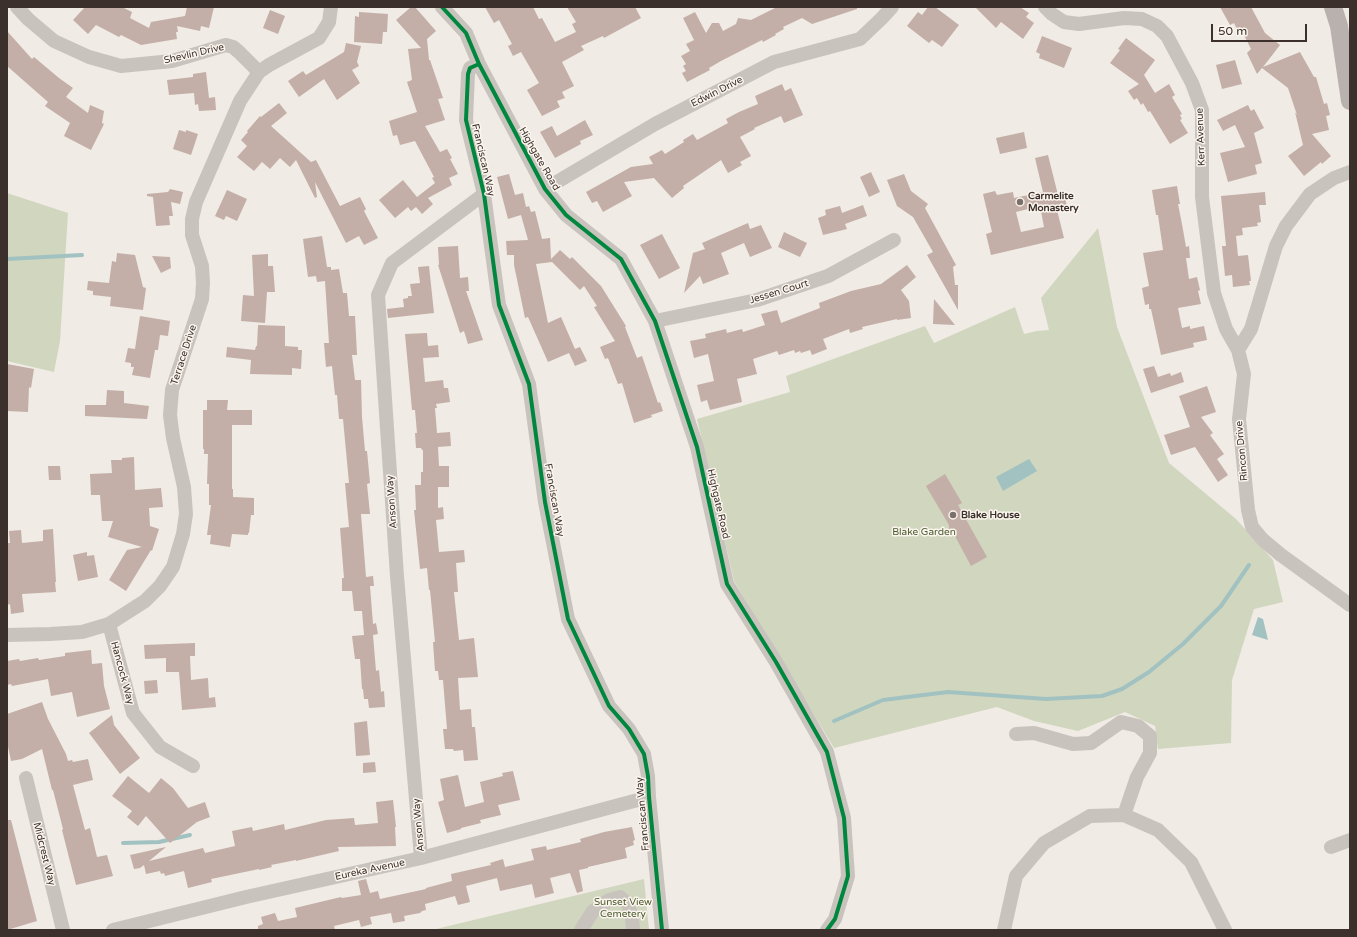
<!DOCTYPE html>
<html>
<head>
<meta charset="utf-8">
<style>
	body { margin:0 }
	#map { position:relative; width:1357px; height:937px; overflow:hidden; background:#f0ebe5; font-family:"Varela Round",sans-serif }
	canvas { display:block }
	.frame { position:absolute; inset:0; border:8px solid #3b302b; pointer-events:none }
	.scale { position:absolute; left:1211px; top:24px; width:96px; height:18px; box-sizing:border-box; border:2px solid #3b302b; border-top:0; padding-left:5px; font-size:12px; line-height:14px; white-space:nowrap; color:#3b302b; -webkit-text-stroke:3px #fbf5ee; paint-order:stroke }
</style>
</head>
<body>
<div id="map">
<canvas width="1357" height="937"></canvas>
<div class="frame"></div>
<div class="scale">50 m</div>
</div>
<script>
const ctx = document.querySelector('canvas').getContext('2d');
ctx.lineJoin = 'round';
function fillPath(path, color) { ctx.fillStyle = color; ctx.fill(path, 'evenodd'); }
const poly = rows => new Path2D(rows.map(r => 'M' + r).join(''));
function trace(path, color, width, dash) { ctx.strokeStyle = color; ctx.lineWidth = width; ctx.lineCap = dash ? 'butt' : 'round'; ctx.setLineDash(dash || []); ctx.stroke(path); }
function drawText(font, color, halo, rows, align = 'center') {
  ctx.font = font + ' "Varela Round",sans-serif'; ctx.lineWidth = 3; ctx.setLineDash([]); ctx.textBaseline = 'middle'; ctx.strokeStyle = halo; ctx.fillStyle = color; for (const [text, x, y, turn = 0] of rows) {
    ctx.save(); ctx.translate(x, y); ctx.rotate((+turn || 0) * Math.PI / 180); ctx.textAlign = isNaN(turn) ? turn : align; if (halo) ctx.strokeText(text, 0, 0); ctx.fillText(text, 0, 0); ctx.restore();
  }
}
const green = poly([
	[7,193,68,213,60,341,54,372,7,361],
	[1098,228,1117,327,1169,463,1236,519,1273,560,1283,602,1254,609,1232,680,1231,743,1158,749,1155,726,1125,712,1078,731,1034,721,997,707,834,748,734,581,697,419,790,392,786,376,925,326,934,343,1015,307,1024,334,1037,331,1049,330,1041,298],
	[644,879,649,930,432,930]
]);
const water = poly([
	[1029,459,1037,471,1003,491,996,477],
	[1258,617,1263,619,1268,640,1252,635]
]);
const stream = poly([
	[7,259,82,255],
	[834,721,883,700,948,692,1046,699,1102,696,1122,689,1149,672,1183,644,1221,606,1249,565],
	[123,843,159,842,190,835]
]);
const building = poly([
	[85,7,122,7,132,12,130,18,149,28,151,22,185,16,187,7,214,7,209,28,201,26,200,31,177,26,178,32,176,32,177,39,141,45,121,35,119,37,96,25,88,34,73,20],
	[411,7,415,7,436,31,427,39,429,60,430,60,443,98,438,99,445,120,425,126,440,152,447,149,452,158,450,159,458,174,449,178,452,185,428,198,433,204,422,214,416,207,411,211,408,207,395,218,379,200,403,180,417,197,435,183,432,178,434,177,415,141,400,145,397,135,393,136,389,121,417,112,407,82,412,80,408,49,421,48,396,20],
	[485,7,533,7,539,19,542,18,555,42,576,32,572,24,576,22,567,7,635,7,641,18,604,38,603,36,581,46,584,50,562,62,574,86,562,92,565,98,557,101,560,107,542,116,527,90,539,83,521,52,513,56,508,46,512,44,499,20,494,23],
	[777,7,857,7,857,9,812,24,802,18,783,27,784,29,775,34,776,35,763,42,762,40,721,61,709,68,710,70,687,82,682,73,686,71,683,66,686,64,681,56,690,51,686,44,694,40,683,18,695,12,706,33,712,23,719,23,723,31,736,24,738,18,751,20],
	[928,7,935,7,959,25,942,47,932,40,929,43,907,26,918,12,922,15],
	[975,7,1020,7,1029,13,1026,17,1034,23,1023,39,1001,22,996,28],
	[1220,7,1251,7,1265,33,1280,45,1263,67,1300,52,1314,77,1316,77,1324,104,1327,103,1330,115,1326,116,1329,130,1312,134,1331,156,1322,164,1321,162,1304,176,1288,156,1303,145,1295,112,1297,115,1288,88,1262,68,1257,74,1247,53,1251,49,1240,27,1237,29,1234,23,1230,25],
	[270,10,285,16,278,34,263,28],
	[359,12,388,14,387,32,383,32,382,44,354,42,355,16,359,17],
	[7,31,32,59,34,57,59,78,73,88,66,97,88,113,90,105,104,111,102,123,104,124,91,150,64,136,70,123,45,106,48,102,7,66],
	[1042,36,1072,48,1064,68,1039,58,1040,54,1036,52],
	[1126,38,1155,60,1144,75,1155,93,1169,84,1175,95,1172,97,1182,114,1180,115,1182,119,1180,120,1188,133,1170,144,1150,111,1148,112,1143,103,1141,105,1137,98,1134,100,1128,91,1139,84,1110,63,1120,50,1118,49],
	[346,43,361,46,357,62,359,66,352,70,360,83,337,100,324,79,299,97,288,81,303,71,306,75,344,52],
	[1235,60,1242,84,1222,89,1216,65],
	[206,72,209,98,215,97,216,110,199,111,198,104,195,105,194,93,169,95,167,80,193,77,193,74],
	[782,84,785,91,791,88,803,115,784,123,781,116,754,128,755,129,740,137,751,156,740,162,742,165,728,173,721,160,683,186,684,188,672,198,654,178,624,182,632,196,603,212,597,201,592,203,586,192,631,167,653,164,649,157,662,150,665,154,684,142,683,140,693,134,697,140,728,123,726,119,739,112,758,104,755,96],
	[279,103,287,113,271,126,311,162,316,160,340,206,360,197,366,209,364,211,378,238,364,245,359,236,346,243,315,182,317,197,315,198,296,160,290,167,280,158,270,169,262,162,254,171,237,157,247,146,241,140,248,132,247,131,260,116,261,117],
	[1248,105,1251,111,1254,109,1264,128,1254,133,1262,163,1255,165,1257,174,1228,182,1220,153,1245,147,1235,125,1223,131,1217,120],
	[585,120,593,135,580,141,581,144,555,158,540,132,552,126,557,136],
	[179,130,186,132,186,130,198,134,191,155,173,149],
	[1024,132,1027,148,1000,154,996,138],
	[1048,155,1059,199,1065,197,1067,207,1057,210,1064,238,991,255,986,234,992,232,983,194,995,191,997,195,1013,192,1014,198,1043,192,1035,158],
	[1040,206,1044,227,1021,232,1016,212],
	[871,172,880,192,869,197,860,177],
	[509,174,515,195,523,193,526,207,529,206,531,212,535,211,542,239,550,238,551,259,560,250,570,259,572,257,601,286,626,326,625,327,637,358,642,356,658,403,660,402,663,411,651,415,652,417,634,423,622,383,618,384,608,358,605,359,600,347,615,341,594,307,597,306,584,286,580,290,552,262,536,264,548,323,561,317,575,349,580,347,587,361,575,366,569,353,548,362,528,317,525,318,514,265,514,255,507,255,506,241,528,240,521,215,508,219,497,177],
	[904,174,911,191,928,204,925,208,956,265,953,267,955,285,958,285,958,310,927,255,933,252,913,217,897,206,887,180],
	[1177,186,1180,204,1178,204,1182,224,1186,247,1189,246,1190,258,1186,258,1189,279,1197,277,1200,290,1198,291,1201,304,1178,308,1182,328,1190,326,1190,329,1204,326,1207,340,1193,343,1194,347,1161,355,1151,309,1149,309,1149,304,1145,305,1142,288,1149,286,1143,253,1163,250,1158,215,1156,215,1152,190],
	[170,189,183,192,180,204,171,202,173,216,169,216,170,225,156,226,153,197,147,196,147,194,168,192],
	[227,190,247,199,237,221,226,216,224,220,215,216],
	[1265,192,1266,205,1259,205,1261,222,1257,223,1258,226,1242,228,1243,235,1236,236,1238,256,1248,255,1251,281,1249,281,1250,285,1233,287,1232,275,1225,276,1222,246,1226,246,1221,196],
	[863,205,867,216,845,224,847,229,823,235,818,218,826,215,825,210,840,206,842,213],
	[748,223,750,229,761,225,772,248,750,257,744,243,721,253,729,274,703,284,700,276,684,293,693,253,705,249,702,243],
	[784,232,807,243,800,257,778,247],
	[662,234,680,268,659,279,640,245],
	[322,236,327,267,331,267,331,270,339,269,343,293,347,293,349,316,355,316,357,355,352,355,355,380,361,380,362,417,365,451,367,451,370,483,367,484,370,514,361,514,366,577,373,576,374,586,370,586,373,624,376,623,378,634,373,635,376,671,379,670,381,692,384,691,385,707,369,708,368,699,364,699,363,689,362,689,360,659,355,659,352,636,364,635,362,611,354,611,352,591,342,591,342,578,344,578,340,528,349,527,345,483,349,483,343,419,339,419,337,395,335,395,332,366,326,367,324,343,329,343,325,281,317,282,316,276,308,277,303,239],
	[458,246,460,278,468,277,469,291,466,291,483,340,468,344,464,331,460,333,438,265,439,265,438,247],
	[117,253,135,255,143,287,146,288,143,310,110,306,111,297,93,295,93,291,87,290,88,281,109,283,112,261,116,262],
	[268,254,268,266,273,266,275,292,267,292,265,323,241,321,243,295,254,296,252,255],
	[152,256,170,257,171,268,161,273],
	[907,265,916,277,901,290,909,301,911,318,897,320,897,319,862,327,863,329,850,333,849,329,823,339,827,349,812,355,810,350,801,353,800,351,795,353,794,350,779,355,777,351,753,359,757,374,737,379,742,402,710,410,707,400,701,402,697,385,714,381,708,354,694,358,690,341,706,338,705,334,726,329,727,333,742,329,743,332,765,325,761,314,777,310,781,323,820,308,819,303,851,291,881,284],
	[429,266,434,313,388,318,387,309,404,307,403,299,408,298,408,296,412,296,410,284,420,283,418,267],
	[934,299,955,325,933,324],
	[140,316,170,321,168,336,160,335,158,350,155,350,150,378,132,375,134,367,131,367,131,363,125,362,128,348,135,349],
	[258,325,285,326,285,346,298,347,298,350,302,350,301,369,292,368,292,375,250,374,251,360,226,357,227,347,255,350,256,346,257,346],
	[427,333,428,346,438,345,439,357,423,358,425,382,443,380,444,388,448,388,450,402,436,404,437,408,435,408,437,433,450,432,451,446,438,447,439,466,449,466,449,487,438,487,438,508,443,507,444,519,436,520,439,552,464,550,465,562,456,563,458,592,454,592,457,621,459,640,474,638,478,677,458,678,460,710,471,709,472,727,475,727,478,760,464,761,463,750,454,751,453,749,445,749,443,729,447,729,443,680,439,680,438,671,435,671,433,642,435,642,430,590,429,590,427,568,420,569,414,510,416,510,415,485,421,485,421,472,423,472,423,450,422,450,421,448,416,448,415,433,417,433,415,410,412,410,405,334],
	[7,364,34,369,31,388,29,387,28,412,7,411],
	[1154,366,1158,377,1170,373,1171,376,1181,372,1184,382,1151,393,1143,369],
	[1207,386,1216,412,1201,417,1213,433,1210,435,1224,454,1217,459,1228,475,1218,482,1195,447,1171,455,1164,435,1190,427,1179,396],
	[107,390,124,391,124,403,149,406,147,419,85,416,85,405,106,405],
	[207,400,228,400,227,410,252,410,252,425,232,425,232,489,233,489,233,497,254,498,254,515,251,515,249,533,248,533,248,535,232,534,230,547,210,544,211,535,207,535,211,505,209,505,209,484,207,484,208,454,204,454,204,449,203,449,203,410,207,410],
	[134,457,135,490,161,488,163,507,149,508,150,526,159,529,152,551,151,550,126,591,109,580,127,550,142,547,108,537,113,521,102,521,100,495,91,495,90,474,112,473,111,460,122,460,122,458],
	[48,466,60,466,61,480,49,480],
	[945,474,962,503,958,505,987,557,971,566,955,536,952,535,949,529,949,525,926,486],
	[53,529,56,582,55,582,56,592,22,594,24,612,11,614,10,604,7,605,7,543,10,543,9,531,21,530,22,543,43,541,43,530],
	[87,552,87,556,94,555,98,577,78,581,73,555],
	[195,643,195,656,190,656,191,680,208,678,209,698,215,697,216,707,182,710,179,672,166,672,166,658,145,659,144,645],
	[91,650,92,664,102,663,104,686,110,709,77,717,72,692,51,696,48,679,12,686,11,684,7,685,7,661,19,659,20,661,38,658,39,660,65,656,65,653],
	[157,680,158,693,145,694,144,681],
	[42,702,48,719,66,754,68,761,72,760,73,762,88,759,93,780,73,785,85,830,90,828,97,857,107,855,113,876,76,885,62,830,63,829,53,790,52,790,42,749,22,759,11,761,7,742,7,714],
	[112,715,114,725,140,758,120,774,89,733],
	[367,721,370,755,356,756,354,723],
	[375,762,376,772,363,773,363,763],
	[513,771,520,800,498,805,501,815,480,820,481,823,461,828,461,829,447,833,438,802,444,800,440,779,458,775,465,807,484,802,480,782,503,776,502,773],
	[128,776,149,793,161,778,173,788,188,808,205,802,210,817,197,822,170,843,146,816,138,826,127,817,132,811,112,796],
	[393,800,396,827,395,827,396,846,338,847,339,851,296,861,296,860,271,865,272,867,259,870,259,869,211,879,212,882,188,888,184,871,165,876,164,873,161,874,160,871,146,874,144,865,140,868,134,869,130,855,166,847,149,861,203,848,205,853,235,846,232,831,252,827,253,831,284,824,285,830,326,820,354,818,355,825,378,823,376,802],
	[7,820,11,820,37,921,7,930],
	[632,827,635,840,633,841,634,845,625,848,627,858,588,867,588,868,579,870,583,891,577,893,570,873,550,878,554,893,535,898,532,884,500,891,497,878,466,886,470,902,458,905,455,896,425,904,426,910,422,911,420,913,404,916,405,921,393,923,391,913,370,917,372,924,361,927,359,920,334,926,335,930,258,930,258,926,263,924,261,917,275,913,278,921,297,917,295,908,341,897,342,898,361,895,358,881,366,879,370,893,378,891,380,899,426,889,426,888,452,881,451,874,491,865,490,863,503,859,505,867,534,860,531,849,546,846,547,850,581,842,580,839,604,832]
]);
const minor = poly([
	[17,7,28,19,54,41,89,57,121,66,172,61,226,45,233,47,239,52,259,72],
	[442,7,466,33,479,64,545,189,566,215,621,259,655,321,697,447,727,584,776,662,827,752,844,818,848,876,835,919,827,930],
	[1045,7,1052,14,1064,22,1079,24,1124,18,1142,19,1157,26,1167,36,1192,83,1202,110,1202,197,1214,293,1226,329,1238,350,1244,374,1239,419,1248,510,1252,527,1263,540,1281,555,1350,605],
	[479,64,470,68,468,74,466,120,484,194,499,305,529,384,545,502,568,619,609,706,629,729,644,754,648,776,649,797,662,930],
	[545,189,655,124,774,62,860,39,882,18,892,7],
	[655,321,757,300,828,276,894,240],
	[1238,350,1251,329,1276,246,1286,226,1310,194,1334,178,1350,172],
	[109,624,133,713,160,747,193,766],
	[7,635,50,634,82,632,109,624,145,601,160,586,173,567,183,534,186,514,184,487,173,438,170,415,172,390,202,299,203,283,202,266,192,235,192,219,196,202,240,101,259,72,269,65,319,38,329,22,331,7],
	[1016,734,1034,733,1073,744,1091,743,1121,722,1138,726,1150,736,1150,753,1137,777,1124,815],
	[26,778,63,930],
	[1331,847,1350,840],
	[421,858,397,576,378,295,392,263,484,194],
	[113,930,246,897,421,858,649,797],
	[581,930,593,911,609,900,620,897,628,904,632,918,633,930],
	[1004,930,1016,876,1044,843,1090,816,1124,815,1158,830,1191,862,1225,930]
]);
const major = poly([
	[1333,7,1339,26,1350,101]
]);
const cycleway = poly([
	[442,7,466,33,479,64,545,189,566,215,621,259,655,321,697,447,727,584,776,662,827,752,844,818,848,876,835,919,827,930],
	[479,64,470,68,468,74,466,120,484,194,499,305,529,384,545,502,568,619,609,706,629,729,644,754,648,776,649,797,662,930]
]);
const markers = [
	[1020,202,4,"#7a716c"],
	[953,515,4,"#7a716c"]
];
const streetNames = [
	["Shevlin Drive",194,54,-13],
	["Edwin Drive",717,92,-27],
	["Kerr Avenue",1201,137,-92],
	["Highgate Road",539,159,60],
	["Franciscan Way",483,160,77],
	["Jessen Court",779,292,-17],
	["Terrace Drive",184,355,-72],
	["Rincon Drive",1242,451,-95],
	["Franciscan Way",554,500,80],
	["Anson Way",392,502,-94],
	["Highgate Road",718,504,77],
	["Hancock Way",122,673,75],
	["Franciscan Way",643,814,-95],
	["Anson Way",419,825,-95],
	["Midcrest Way",44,854,76],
	["Eureka Avenue",370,870,-12]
];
const poiNames = [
	["Carmelite",1028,196],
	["Monastery",1028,208],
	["Blake House",961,515]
];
const parkNames = [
	["Blake Garden",924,532],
	["Sunset View",623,902],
	["Cemetery",623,914]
];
fillPath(green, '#d1d6bf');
fillPath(water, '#a1c2c1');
trace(stream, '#a1c2c1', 4);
fillPath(building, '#c3afa7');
trace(minor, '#c9c3be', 14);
trace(major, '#b8b1ad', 18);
trace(cycleway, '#00873e', 4);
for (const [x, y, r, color] of markers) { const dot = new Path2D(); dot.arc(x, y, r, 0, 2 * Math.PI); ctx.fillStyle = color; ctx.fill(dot); trace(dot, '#fbf5ee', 1.5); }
drawText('10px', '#3b302b', '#fbf5ee', streetNames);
drawText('bold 10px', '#3b302b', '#fbf5ee', poiNames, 'left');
drawText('10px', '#4a5a2e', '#fbf5ee', parkNames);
</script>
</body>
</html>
